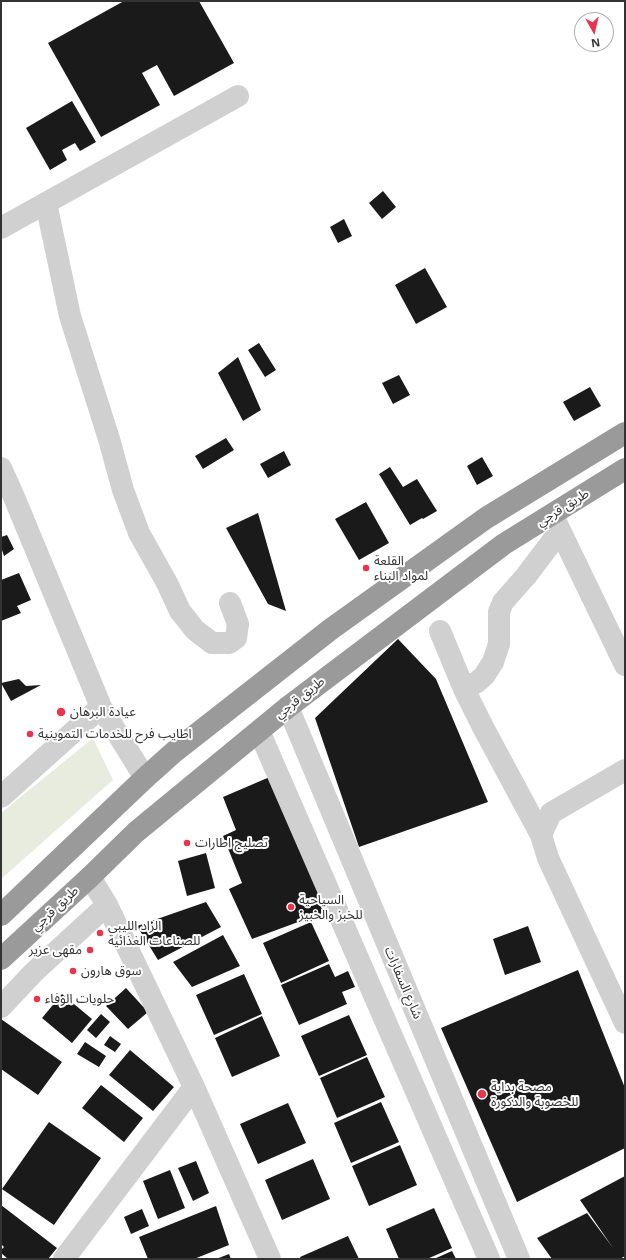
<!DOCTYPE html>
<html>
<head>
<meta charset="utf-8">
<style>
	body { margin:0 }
	#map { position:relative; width:626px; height:1260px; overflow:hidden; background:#fff; font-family:"Open Sans",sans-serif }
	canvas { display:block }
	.frame { position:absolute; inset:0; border:2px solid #333; pointer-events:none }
	.north { position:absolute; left:574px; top:12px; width:40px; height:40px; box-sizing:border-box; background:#fff; border:1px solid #adadad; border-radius:50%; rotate:172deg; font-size:11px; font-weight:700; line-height:16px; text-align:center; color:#333 }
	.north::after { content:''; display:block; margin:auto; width:14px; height:18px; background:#eb344b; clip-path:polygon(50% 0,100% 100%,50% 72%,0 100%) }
</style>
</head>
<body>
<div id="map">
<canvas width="626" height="1260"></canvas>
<div class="frame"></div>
<div class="north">N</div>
</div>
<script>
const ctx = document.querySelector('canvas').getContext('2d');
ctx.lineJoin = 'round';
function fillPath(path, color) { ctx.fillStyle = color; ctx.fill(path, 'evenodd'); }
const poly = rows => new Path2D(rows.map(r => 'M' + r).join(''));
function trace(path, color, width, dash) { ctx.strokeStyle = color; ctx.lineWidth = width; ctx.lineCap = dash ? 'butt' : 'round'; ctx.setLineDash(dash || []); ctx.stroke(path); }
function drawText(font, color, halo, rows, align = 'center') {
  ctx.font = font + ' "Open Sans","Noto Sans Arabic",sans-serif'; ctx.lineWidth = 4; ctx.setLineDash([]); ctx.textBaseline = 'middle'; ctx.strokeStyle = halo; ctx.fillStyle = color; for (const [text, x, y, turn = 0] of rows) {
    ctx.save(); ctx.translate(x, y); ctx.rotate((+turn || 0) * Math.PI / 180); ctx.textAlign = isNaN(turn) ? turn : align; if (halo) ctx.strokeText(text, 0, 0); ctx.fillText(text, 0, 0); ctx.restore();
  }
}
const green = poly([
	[93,738,113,780,1,879,1,813]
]);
const building = poly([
	[124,1,199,1,234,63,174,96,157,65,142,73,160,105,101,137,48,43],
	[72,101,96,142,80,151,75,143,62,150,67,160,50,170,26,128],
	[383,191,396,207,382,219,369,203],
	[344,219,352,236,338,243,330,227],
	[425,268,447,307,416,324,395,285],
	[259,343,276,370,265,377,248,350],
	[238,357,261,410,243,421,218,373],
	[399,375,410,395,393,404,382,383],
	[590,387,601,406,574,421,563,402],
	[226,438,234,450,203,469,195,456],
	[284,451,291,465,268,478,260,464],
	[482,457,493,476,477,485,467,466],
	[390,467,403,487,417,479,437,511,423,519,422,518,410,525,379,474],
	[366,502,389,543,359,560,335,519],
	[258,513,286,611,268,604,226,528],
	[7,535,14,549,4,556,2,550,1,551,1,537],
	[19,573,31,600,17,606,21,613,1,621,1,580],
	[398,639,436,679,488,802,359,847,315,718],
	[19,679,26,686,41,685,11,701,1,683],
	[272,776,328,911,252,939,229,889,242,883,223,836,236,830,223,797],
	[206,853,215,888,187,896,178,861],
	[206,902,221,927,158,960,137,926],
	[311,922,329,961,281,983,263,943],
	[528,926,541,962,505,975,493,939],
	[223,935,240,966,192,987,173,962],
	[329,964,335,977,348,971,355,987,342,992,347,1004,299,1025,281,985],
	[578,970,625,1088,625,1148,517,1202,441,1028],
	[244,974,262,1014,214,1035,196,995],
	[126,988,148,1012,128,1029,106,1006],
	[62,994,92,1019,72,1043,42,1018],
	[101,1014,110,1022,96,1038,87,1030],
	[349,1015,367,1055,319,1076,301,1036],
	[262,1016,280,1056,232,1077,215,1038],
	[1,1019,62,1062,38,1095,1,1069],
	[110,1036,121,1044,115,1052,104,1045],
	[85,1042,106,1056,99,1067,77,1054],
	[130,1050,174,1087,153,1111,109,1075],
	[367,1057,385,1097,337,1118,320,1078],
	[101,1085,143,1118,124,1142,82,1108],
	[381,1102,399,1142,351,1163,334,1123],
	[288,1103,306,1143,258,1164,240,1124],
	[49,1122,101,1158,54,1225,2,1189],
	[400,1145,417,1185,369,1206,352,1166],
	[313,1159,330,1199,282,1220,265,1180],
	[196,1161,209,1193,193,1201,178,1168],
	[170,1170,185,1208,158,1219,143,1181],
	[625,1176,625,1256,620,1259,552,1259,537,1238,587,1213,613,1248,580,1200],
	[1,1205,57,1248,48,1259,8,1259,1,1253,1,1250,4,1247,1,1244],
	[216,1206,229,1245,194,1259,148,1259,139,1237],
	[434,1208,452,1248,427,1259,399,1259,386,1229],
	[142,1209,149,1226,131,1234,124,1217],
	[348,1236,359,1259,301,1259,300,1257],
	[452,1251,456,1259,434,1259],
	[229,1254,231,1259,216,1259]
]);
const minor = poly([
	[46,203,70,316,109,439,123,490,139,533,167,583,180,611,195,630,212,643,229,643,236,638,238,624,230,603],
	[1,228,238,96],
	[1,468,14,497,101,707,145,778],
	[555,520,625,665],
	[440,631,464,689,484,729,541,835],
	[464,689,477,682,484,676,493,662,499,644,499,612,503,602,526,576,560,531],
	[288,707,519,1259],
	[259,731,489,1259],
	[625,770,551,813,541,835,548,858,625,1023],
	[1,797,101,707],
	[90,877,107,905,194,1087,270,1259],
	[1,1007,34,972,107,905],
	[64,1259,194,1087]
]);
const highway = poly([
	[1,915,145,778,174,752,331,629,486,518,625,433],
	[1,959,90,877,136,832,288,707,504,544,625,469]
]);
const markers = [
	[366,568,4,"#eb344b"],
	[61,712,5,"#eb344b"],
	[30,734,4,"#eb344b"],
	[187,843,4,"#eb344b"],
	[291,907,4,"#eb344b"],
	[100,933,4,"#eb344b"],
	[90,950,4,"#eb344b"],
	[73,971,4,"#eb344b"],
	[37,999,4,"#eb344b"],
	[482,1094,5,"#eb344b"]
];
const streetNames = [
	["طريق قرجي",563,508,-32],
	["طريق قرجي",300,698,-38],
	["طريق قرجي",55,909,-43],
	["شارع السفارات",403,983,67]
];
const poiNames = [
	["القلعة",374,561],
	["لمواد البناء",374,576],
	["عيادة البرهان",70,712],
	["اطايب فرح للخدمات التموينية",38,734],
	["تصليح اطارات",195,843],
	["السياحية",299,900],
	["للخبز والخبيز",299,915],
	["الزاد الليبي",108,926],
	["للصناعات الغذائية",108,941],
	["مقهى عزير",82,950,"right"],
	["سوق هارون",81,971],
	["حلويات الوفاء",45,999],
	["مصحة بداية",491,1087],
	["للخصوبة والدكورة",491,1102]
];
fillPath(green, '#e7ecde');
fillPath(building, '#1a1a1a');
trace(minor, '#d0d0d0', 22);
trace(highway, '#9a9a9a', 22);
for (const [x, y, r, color] of markers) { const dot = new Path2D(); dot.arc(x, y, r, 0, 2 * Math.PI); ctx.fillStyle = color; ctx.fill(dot); trace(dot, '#fff', 1.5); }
drawText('13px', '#333', '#fff', streetNames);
drawText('13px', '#333', '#fff', poiNames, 'left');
</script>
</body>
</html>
